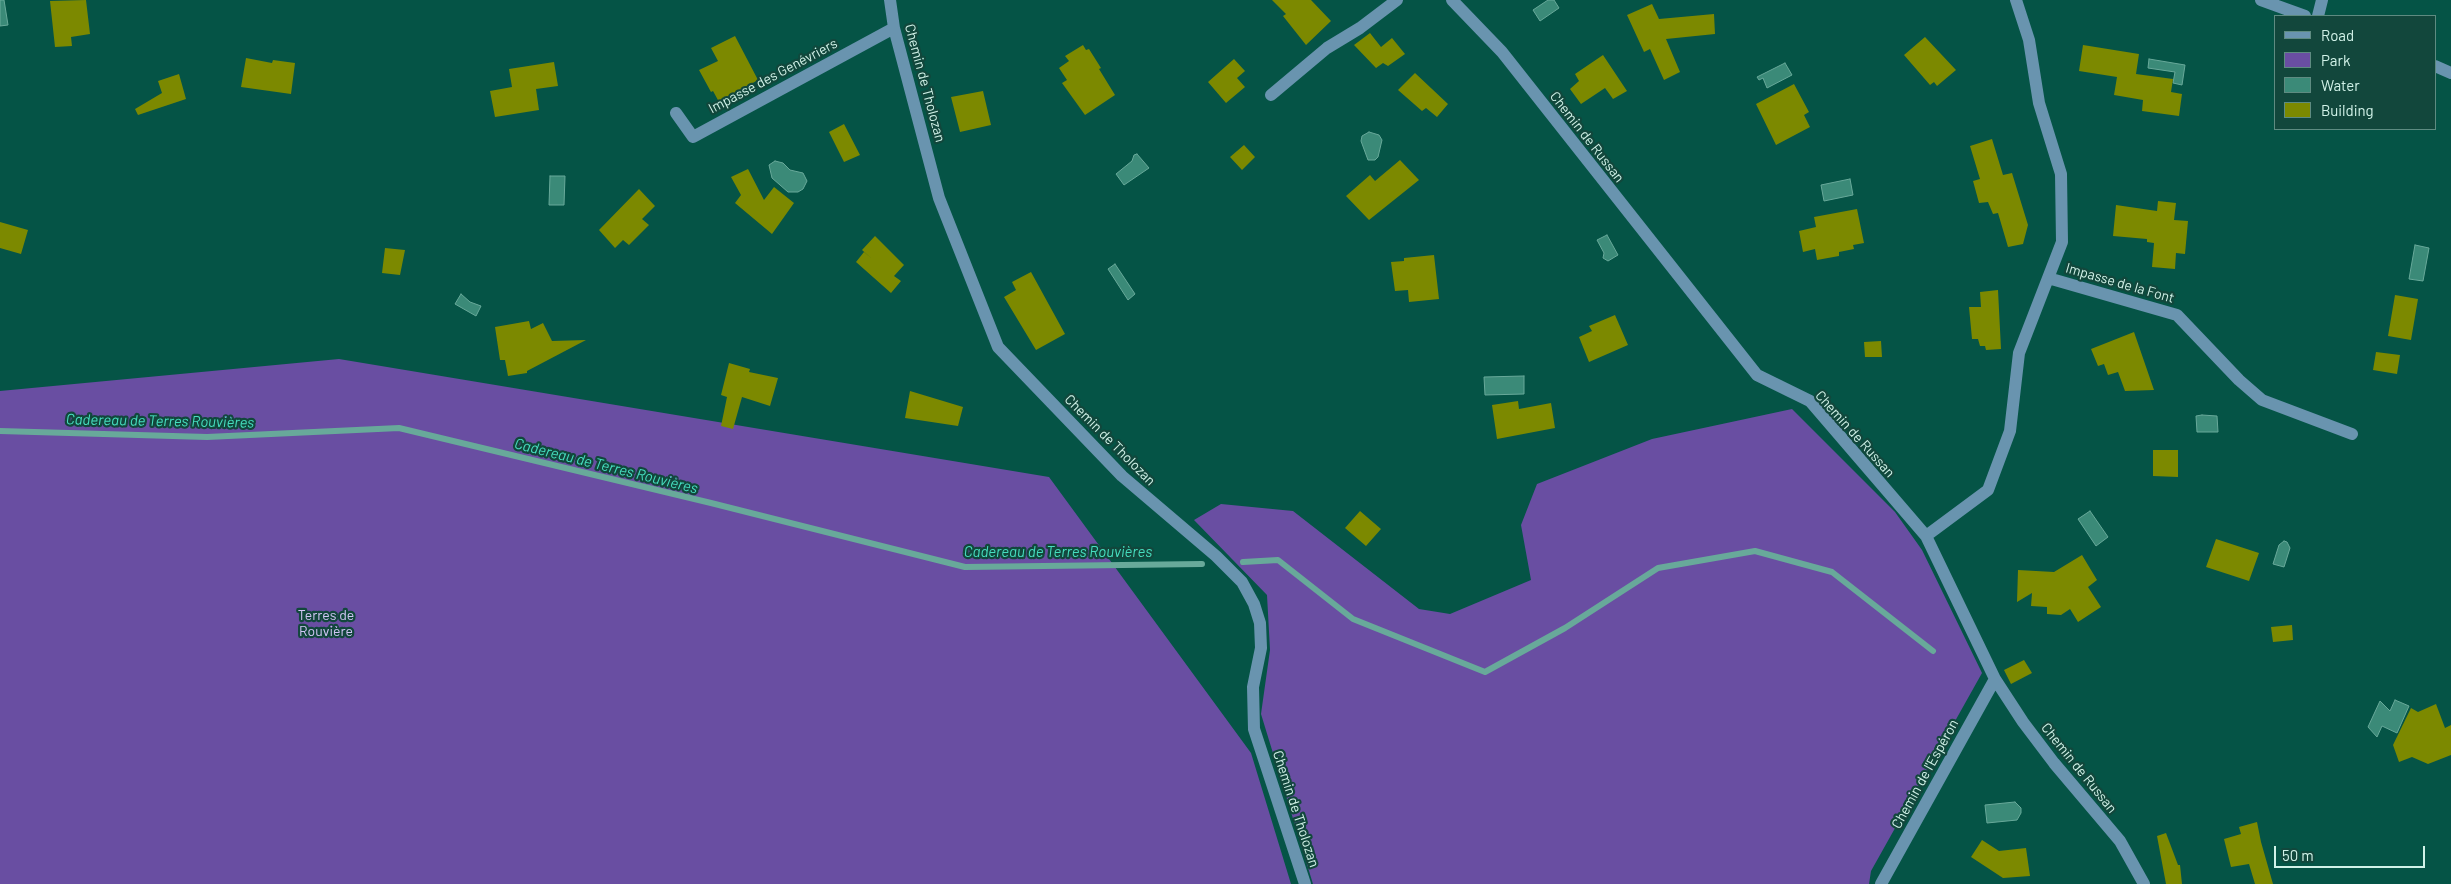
<!DOCTYPE html>
<html>
<head>
<meta charset="utf-8">
<style>
	body { margin:0 }
	#map { position:relative; width:2451px; height:884px; overflow:hidden; background:#055446; font-family:Barlow,sans-serif }
	canvas { display:block }
	.legend { position:absolute; left:2274px; top:15px; width:162px; height:115px; box-sizing:border-box; background:#12473c; border:1px solid #5e8b81; margin:0; padding:6px 9px; list-style:none; font-size:15px; color:#d1f2e8 }
	.legend li { display:flex; align-items:center; gap:10px; height:25px }
	.legend b { width:25px; border:1px solid #5e8b81 }
	.scale { position:absolute; left:2274px; top:846px; width:151px; height:22px; box-sizing:border-box; border:2px solid #d1f2e8; border-top:0; padding-left:6px; font-size:15px; line-height:18px; white-space:nowrap; color:#d1f2e8; -webkit-text-stroke:4px #12473c; paint-order:stroke }
</style>
</head>
<body>
<div id="map">
<canvas width="2451" height="884"></canvas>
<ul class="legend">
<li><b style="height:6px;background:#6994af"></b>Road</li>
<li><b style="height:14px;background:#694ea2"></b>Park</li>
<li><b style="height:14px;background:#3b8a78"></b>Water</li>
<li><b style="height:14px;background:#7c8900"></b>Building</li>
</ul>
<div class="scale">50 m</div>
</div>
<script>
const ctx = document.querySelector('canvas').getContext('2d');
ctx.lineJoin = 'round';
function fillPath(path, color) { ctx.fillStyle = color; ctx.fill(path, 'evenodd'); }
const poly = rows => new Path2D(rows.map(r => 'M' + r).join(''));
function trace(path, color, width, dash) { ctx.strokeStyle = color; ctx.lineWidth = width; ctx.lineCap = dash ? 'butt' : 'round'; ctx.setLineDash(dash || []); ctx.stroke(path); }
function drawText(font, color, halo, rows, align = 'center') {
  ctx.font = font + ' Barlow,sans-serif'; ctx.lineWidth = 4.5; ctx.setLineDash([]); ctx.textBaseline = 'middle'; ctx.strokeStyle = halo; ctx.fillStyle = color; for (const [text, x, y, turn = 0] of rows) {
    ctx.save(); ctx.translate(x, y); ctx.rotate((+turn || 0) * Math.PI / 180); ctx.textAlign = isNaN(turn) ? turn : align; if (halo) ctx.strokeText(text, 0, 0); ctx.fillText(text, 0, 0); ctx.restore();
  }
}
const green = poly([
	[339,359,1049,477,1251,753,1291,884,0,884,0,391],
	[1792,409,1895,512,1922,550,1982,673,1871,871,1869,884,1313,884,1261,714,1270,650,1267,595,1194,520,1221,504,1293,511,1419,609,1450,614,1531,580,1521,525,1537,484,1652,439]
]);
const water = poly([
	[0,0,4,0,8,25,0,26,0,0],
	[1548,0,1554,0,1559,8,1540,21,1533,10,1548,0],
	[2149,59,2185,65,2182,85,2173,83,2175,72,2148,68,2149,59],
	[1785,63,1792,75,1767,88,1763,78,1759,80,1757,77,1785,63],
	[1369,132,1379,135,1382,140,1378,157,1375,160,1368,160,1361,141,1362,136,1369,132],
	[1137,154,1149,168,1124,185,1116,174,1132,161,1134,155,1137,154],
	[775,161,783,163,790,170,803,173,807,181,803,189,798,192,788,192,772,178,769,165,775,161],
	[550,176,565,176,564,205,549,205,550,176],
	[1850,179,1853,195,1824,201,1821,185,1850,179],
	[1607,235,1618,255,1608,261,1603,258,1604,253,1597,240,1607,235],
	[2415,245,2429,248,2423,281,2409,279,2415,245],
	[1115,264,1135,294,1128,300,1108,269,1115,264],
	[461,294,470,302,481,306,476,316,455,304,461,294],
	[1524,376,1524,394,1485,395,1484,377,1524,376],
	[2202,415,2217,416,2218,432,2197,432,2196,416,2202,415],
	[2090,511,2108,537,2096,546,2078,519,2090,511],
	[2284,541,2287,542,2290,548,2284,567,2273,564,2279,545,2284,541],
	[2395,700,2409,706,2397,733,2382,726,2377,737,2368,727,2380,701,2390,711,2395,700],
	[2015,802,2021,808,2021,813,2017,820,1987,823,1985,805,2015,802]
]);
const stream = poly([
	[0,431,207,437,399,428,711,503,965,567,1202,564],
	[1243,562,1278,560,1353,619,1485,672,1565,628,1658,568,1755,551,1832,572,1933,651]
]);
const building = poly([
	[86,0,90,34,71,37,72,46,55,47,50,1],
	[1272,0,1311,0,1331,21,1306,45,1283,16,1286,14],
	[1652,4,1659,19,1714,14,1715,34,1666,39,1680,72,1664,80,1650,49,1644,52,1627,15],
	[1370,33,1381,47,1392,38,1405,54,1388,66,1383,63,1376,68,1354,45],
	[735,36,758,80,719,102,713,91,711,92,699,70,718,61,711,48],
	[1925,37,1956,70,1937,86,1934,82,1930,85,1904,55],
	[1083,45,1086,50,1089,49,1101,68,1099,69,1115,95,1085,115,1062,83,1067,80,1059,68,1069,61,1065,56],
	[2083,45,2139,54,2136,74,2173,79,2171,92,2182,94,2179,116,2142,111,2143,100,2114,95,2117,77,2079,71],
	[1603,55,1627,91,1613,99,1605,88,1581,104,1570,89,1579,81,1575,74],
	[246,58,272,63,273,60,295,63,291,94,241,87],
	[1234,59,1245,71,1237,78,1245,87,1226,103,1208,82],
	[554,62,558,86,536,89,539,110,495,117,490,91,512,87,509,69],
	[1415,73,1448,104,1437,117,1426,108,1422,111,1398,90],
	[179,74,186,99,138,115,135,109,162,93,158,81],
	[1794,84,1809,112,1804,115,1810,127,1776,145,1756,104],
	[983,91,991,125,960,132,951,97],
	[844,124,860,155,844,162,829,132],
	[1992,139,2003,175,2012,173,2028,225,2023,244,2008,247,1998,213,1993,214,1988,202,1979,203,1973,181,1980,179,1970,146],
	[1244,145,1255,157,1242,170,1230,157],
	[1400,160,1419,180,1369,220,1346,196,1370,175,1375,181],
	[748,169,764,200,774,187,794,203,772,234,735,203,741,195,731,177],
	[639,189,655,206,642,219,649,225,629,245,623,240,615,248,599,230],
	[2158,201,2176,203,2174,220,2188,221,2185,254,2176,253,2175,269,2152,267,2154,243,2147,242,2147,239,2113,236,2116,205,2157,211],
	[1857,209,1864,243,1853,245,1854,249,1839,252,1839,256,1817,260,1815,249,1803,252,1799,231,1816,227,1814,217],
	[0,222,28,230,21,254,0,248],
	[875,236,904,265,894,276,901,281,891,293,856,262,864,252,871,258,862,250],
	[385,248,405,250,400,275,382,273],
	[1434,255,1439,299,1409,302,1408,290,1395,291,1391,262,1404,261,1404,258],
	[1031,272,1065,334,1036,350,1004,297,1016,290,1012,282],
	[1998,290,2001,349,1986,350,1985,346,1980,346,1978,339,1972,339,1969,307,1981,307,1980,292],
	[2395,295,2418,299,2411,340,2388,336],
	[1615,315,1628,345,1589,362,1579,337,1592,331,1589,326],
	[529,321,531,329,543,323,552,341,586,340,527,371,527,373,508,376,505,360,500,360,495,327],
	[2134,332,2154,390,2125,391,2118,372,2108,375,2104,364,2098,366,2091,349],
	[1881,341,1882,357,1865,357,1864,342],
	[2376,352,2400,355,2397,374,2373,370],
	[729,363,750,369,749,372,778,378,770,406,742,397,733,429,721,426,727,397,721,395],
	[910,391,963,407,958,426,905,418],
	[1518,401,1519,409,1551,403,1555,428,1497,439,1492,405],
	[2153,450,2178,450,2178,477,2153,476],
	[1360,511,1381,529,1366,546,1345,528],
	[2216,539,2259,553,2249,581,2206,567],
	[2082,555,2097,580,2088,587,2101,607,2078,622,2070,609,2061,615,2047,614,2047,607,2031,606,2032,593,2017,602,2018,570,2054,572],
	[2292,625,2293,640,2273,642,2271,627],
	[2024,660,2032,673,2011,684,2004,670],
	[2436,704,2445,728,2451,725,2451,755,2428,764,2412,757,2399,762,2393,745,2411,708,2418,712],
	[2257,822,2261,842,2273,884,2255,884,2249,864,2231,867,2224,839,2241,834,2239,827],
	[2166,833,2178,865,2180,865,2182,884,2166,884,2157,836],
	[1982,840,1999,851,2026,848,2030,876,2003,878,1971,857]
]);
const minor = poly([
	[890,0,894,28,939,198,998,347,1122,476,1216,556,1242,582,1254,604,1260,623,1261,648,1253,687,1254,729,1305,884],
	[1452,0,1502,52,1757,375,1810,401,1926,536,1995,679,2023,722,2054,763,2120,841,2144,884],
	[2261,0,2305,16],
	[2318,16,2322,0],
	[2435,66,2451,73],
	[1271,95,1327,48,1360,28,1397,0],
	[676,113,693,137,894,28],
	[2048,278,2177,315,2239,380,2262,400,2352,434],
	[1926,536,1988,490,2010,431,2019,353,2062,242,2061,174,2039,103,2029,40,2016,0],
	[1881,884,1995,679]
]);
const streetNames = [
	["Impasse des Genévriers",773,76,-28],
	["Chemin de Tholozan",925,83,75],
	["Chemin de Russan",1587,137,52],
	["Impasse de la Font",2120,283,16],
	["Chemin de Russan",1855,434,48],
	["Chemin de Tholozan",1110,440,45],
	["Chemin de Russan",2079,768,51],
	["Chemin de l'Espéron",1925,774,-61],
	["Chemin de Tholozan",1296,809,72]
];
const parkNames = [
	["Terres de",326,615],
	["Rouvière",326,631]
];
const waterNames = [
	["Cadereau de Terres Rouvières",160,421,1],
	["Cadereau de Terres Rouvières",606,466,14],
	["Cadereau de Terres Rouvières",1058,552]
];
fillPath(green, '#694ea2');
fillPath(water, '#3b8a78');
trace(water, '#68a99a', 1);
trace(stream, '#68a99a', 6);
fillPath(building, '#7c8900');
trace(minor, '#6994af', 12);
drawText('14px', '#d1f2e8', '#12473c', streetNames);
drawText('14px', '#d2c6f6', '#12473c', parkNames);
drawText('italic 15px', '#46debf', '#12473c', waterNames);
</script>
</body>
</html>
